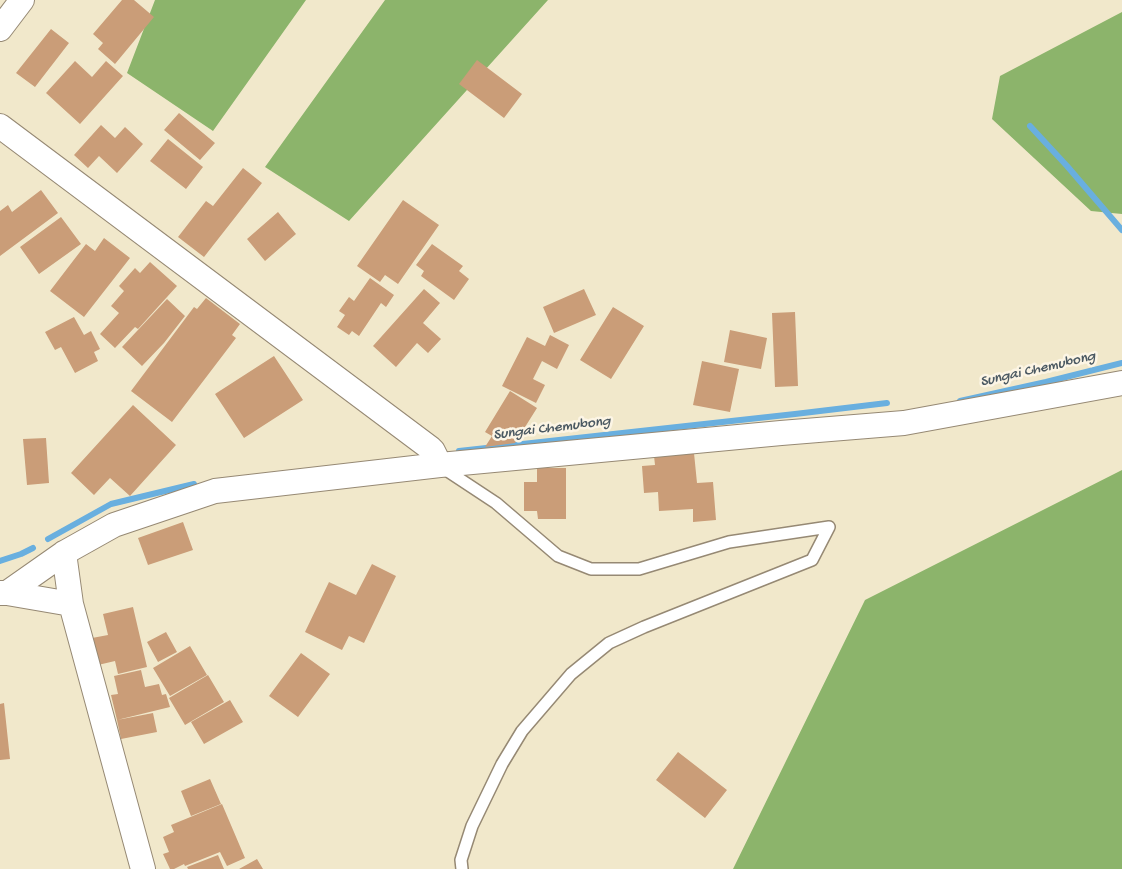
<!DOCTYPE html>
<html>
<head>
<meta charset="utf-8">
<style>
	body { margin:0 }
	canvas { display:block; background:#f1e8cb }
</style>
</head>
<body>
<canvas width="1122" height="869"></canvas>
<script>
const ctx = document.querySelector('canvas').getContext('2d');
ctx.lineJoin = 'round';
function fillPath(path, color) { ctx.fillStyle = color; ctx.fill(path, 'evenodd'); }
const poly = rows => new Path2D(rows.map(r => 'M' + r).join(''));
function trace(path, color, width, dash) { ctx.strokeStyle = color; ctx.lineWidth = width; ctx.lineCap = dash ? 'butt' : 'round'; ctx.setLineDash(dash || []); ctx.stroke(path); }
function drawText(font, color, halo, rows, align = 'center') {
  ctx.font = font + ' "Gochi Hand",sans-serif'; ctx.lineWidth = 5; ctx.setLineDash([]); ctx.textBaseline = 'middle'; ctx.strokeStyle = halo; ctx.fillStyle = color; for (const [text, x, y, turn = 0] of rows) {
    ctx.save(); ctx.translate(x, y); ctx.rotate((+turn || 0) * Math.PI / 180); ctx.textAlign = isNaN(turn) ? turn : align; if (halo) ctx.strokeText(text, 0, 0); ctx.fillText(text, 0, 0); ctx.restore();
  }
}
const forest = poly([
	[155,0,306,0,213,131,127,73],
	[385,0,548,0,349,221,265,167],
	[1122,12,1122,214,1091,211,992,119,1000,76],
	[1122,470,1122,869,733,869,865,600]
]);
const stream = poly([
	[1030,126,1067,166,1122,230],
	[960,401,1046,382,1122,363],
	[459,451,795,414,887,403],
	[48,539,111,504,194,484],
	[0,561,21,554,33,548]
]);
const building = poly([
	[122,0,134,0,154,17,115,64,98,49,103,43,93,34],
	[51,29,69,43,35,87,16,73],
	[477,60,522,94,504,118,459,84],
	[75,61,92,77,106,61,123,76,80,124,46,93],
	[179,113,215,143,200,160,164,130],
	[101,125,115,138,125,127,143,144,117,173,99,156,88,168,74,155],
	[168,139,203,167,186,189,150,161],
	[243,168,262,183,204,257,178,237,206,201,213,206],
	[41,190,58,213,0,256,0,211,8,205,12,212],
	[403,200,439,225,398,284,385,275,380,282,357,266],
	[278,212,296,234,265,261,247,239],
	[61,217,81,244,39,274,20,247],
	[104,238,130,258,84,317,50,291,86,244,95,251],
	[432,244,463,266,459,271,469,279,454,300,421,276,424,271,416,265],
	[150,262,177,286,138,329,135,327,115,348,100,334,119,313,111,306,124,291,119,286,135,268,140,273],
	[370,278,394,295,386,307,381,303,359,336,352,331,349,335,337,327,345,315,339,311,349,297,354,301],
	[424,289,440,303,423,323,441,339,428,353,417,343,396,367,373,346],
	[584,289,596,315,554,333,543,307],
	[206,298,240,324,232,335,236,338,172,422,131,391,194,307,197,309],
	[167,299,185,316,164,343,142,366,122,347],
	[613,307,644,326,611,379,580,360],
	[795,312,798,386,775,387,772,313],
	[74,317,84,335,91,331,100,349,94,352,98,361,75,373,61,347,55,350,45,332],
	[730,330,767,338,761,369,724,362],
	[550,335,569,345,557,369,542,361,533,379,545,385,536,403,502,386,527,337,545,346],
	[274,356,303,400,244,438,215,394],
	[702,361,739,369,730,412,693,405],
	[510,391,537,408,515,443,485,447,492,436,485,432],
	[133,405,176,445,130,496,110,478,94,495,71,473],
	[46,438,49,483,27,485,23,439],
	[694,453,697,483,713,482,716,520,693,522,693,509,659,511,658,492,644,493,642,466,655,465,654,456],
	[537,468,566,468,566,519,538,519,537,511,524,511,524,482,537,482],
	[183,522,193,550,148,565,138,538],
	[372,564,396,576,364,643,349,636,342,650,305,632,329,582,356,595],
	[133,607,147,667,118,674,115,661,98,665,92,638,108,635,103,614],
	[166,632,177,652,158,662,147,642],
	[190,646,207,675,170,696,153,668],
	[301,653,330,674,298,717,269,696],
	[141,670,145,687,159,684,162,695,166,694,170,707,117,720,111,695,118,694,114,676],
	[208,675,224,702,185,725,169,698],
	[230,700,243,722,204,744,191,722],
	[4,703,10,759,0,760,0,704],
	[153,713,157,732,121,739,117,720],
	[678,752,727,790,705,818,656,780],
	[210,779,221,804,191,816,181,791],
	[222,804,245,858,227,866,220,852,185,866,184,864,174,869,170,869,163,854,169,852,163,837,174,832,171,825],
	[218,855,224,869,188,869,187,867],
	[257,859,263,869,239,869]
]);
const service = poly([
	[443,468,496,503,558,556,591,569,639,569,729,542,829,527],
	[462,869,461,860,472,826,502,764,522,731,571,674,609,643,644,627,812,560,829,527]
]);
const minor = poly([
	[0,29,22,0],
	[0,126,430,448,433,451,440,465],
	[64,553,71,604,143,869],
	[0,593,7,593,64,553,114,525,215,491,440,465,781,433,904,423,1122,383],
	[7,593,71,604]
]);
const waterNames = [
	["Sungai Chemubong",1038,370,-13],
	["Sungai Chemubong",552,429,-7]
];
fillPath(forest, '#8cb46b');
trace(stream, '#69afdf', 6);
fillPath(building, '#ca9d78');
trace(service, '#968974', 14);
trace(minor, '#968974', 26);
trace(service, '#fff', 11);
trace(minor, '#fff', 24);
drawText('italic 15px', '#4b5962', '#fcf5e5', waterNames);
</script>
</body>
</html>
